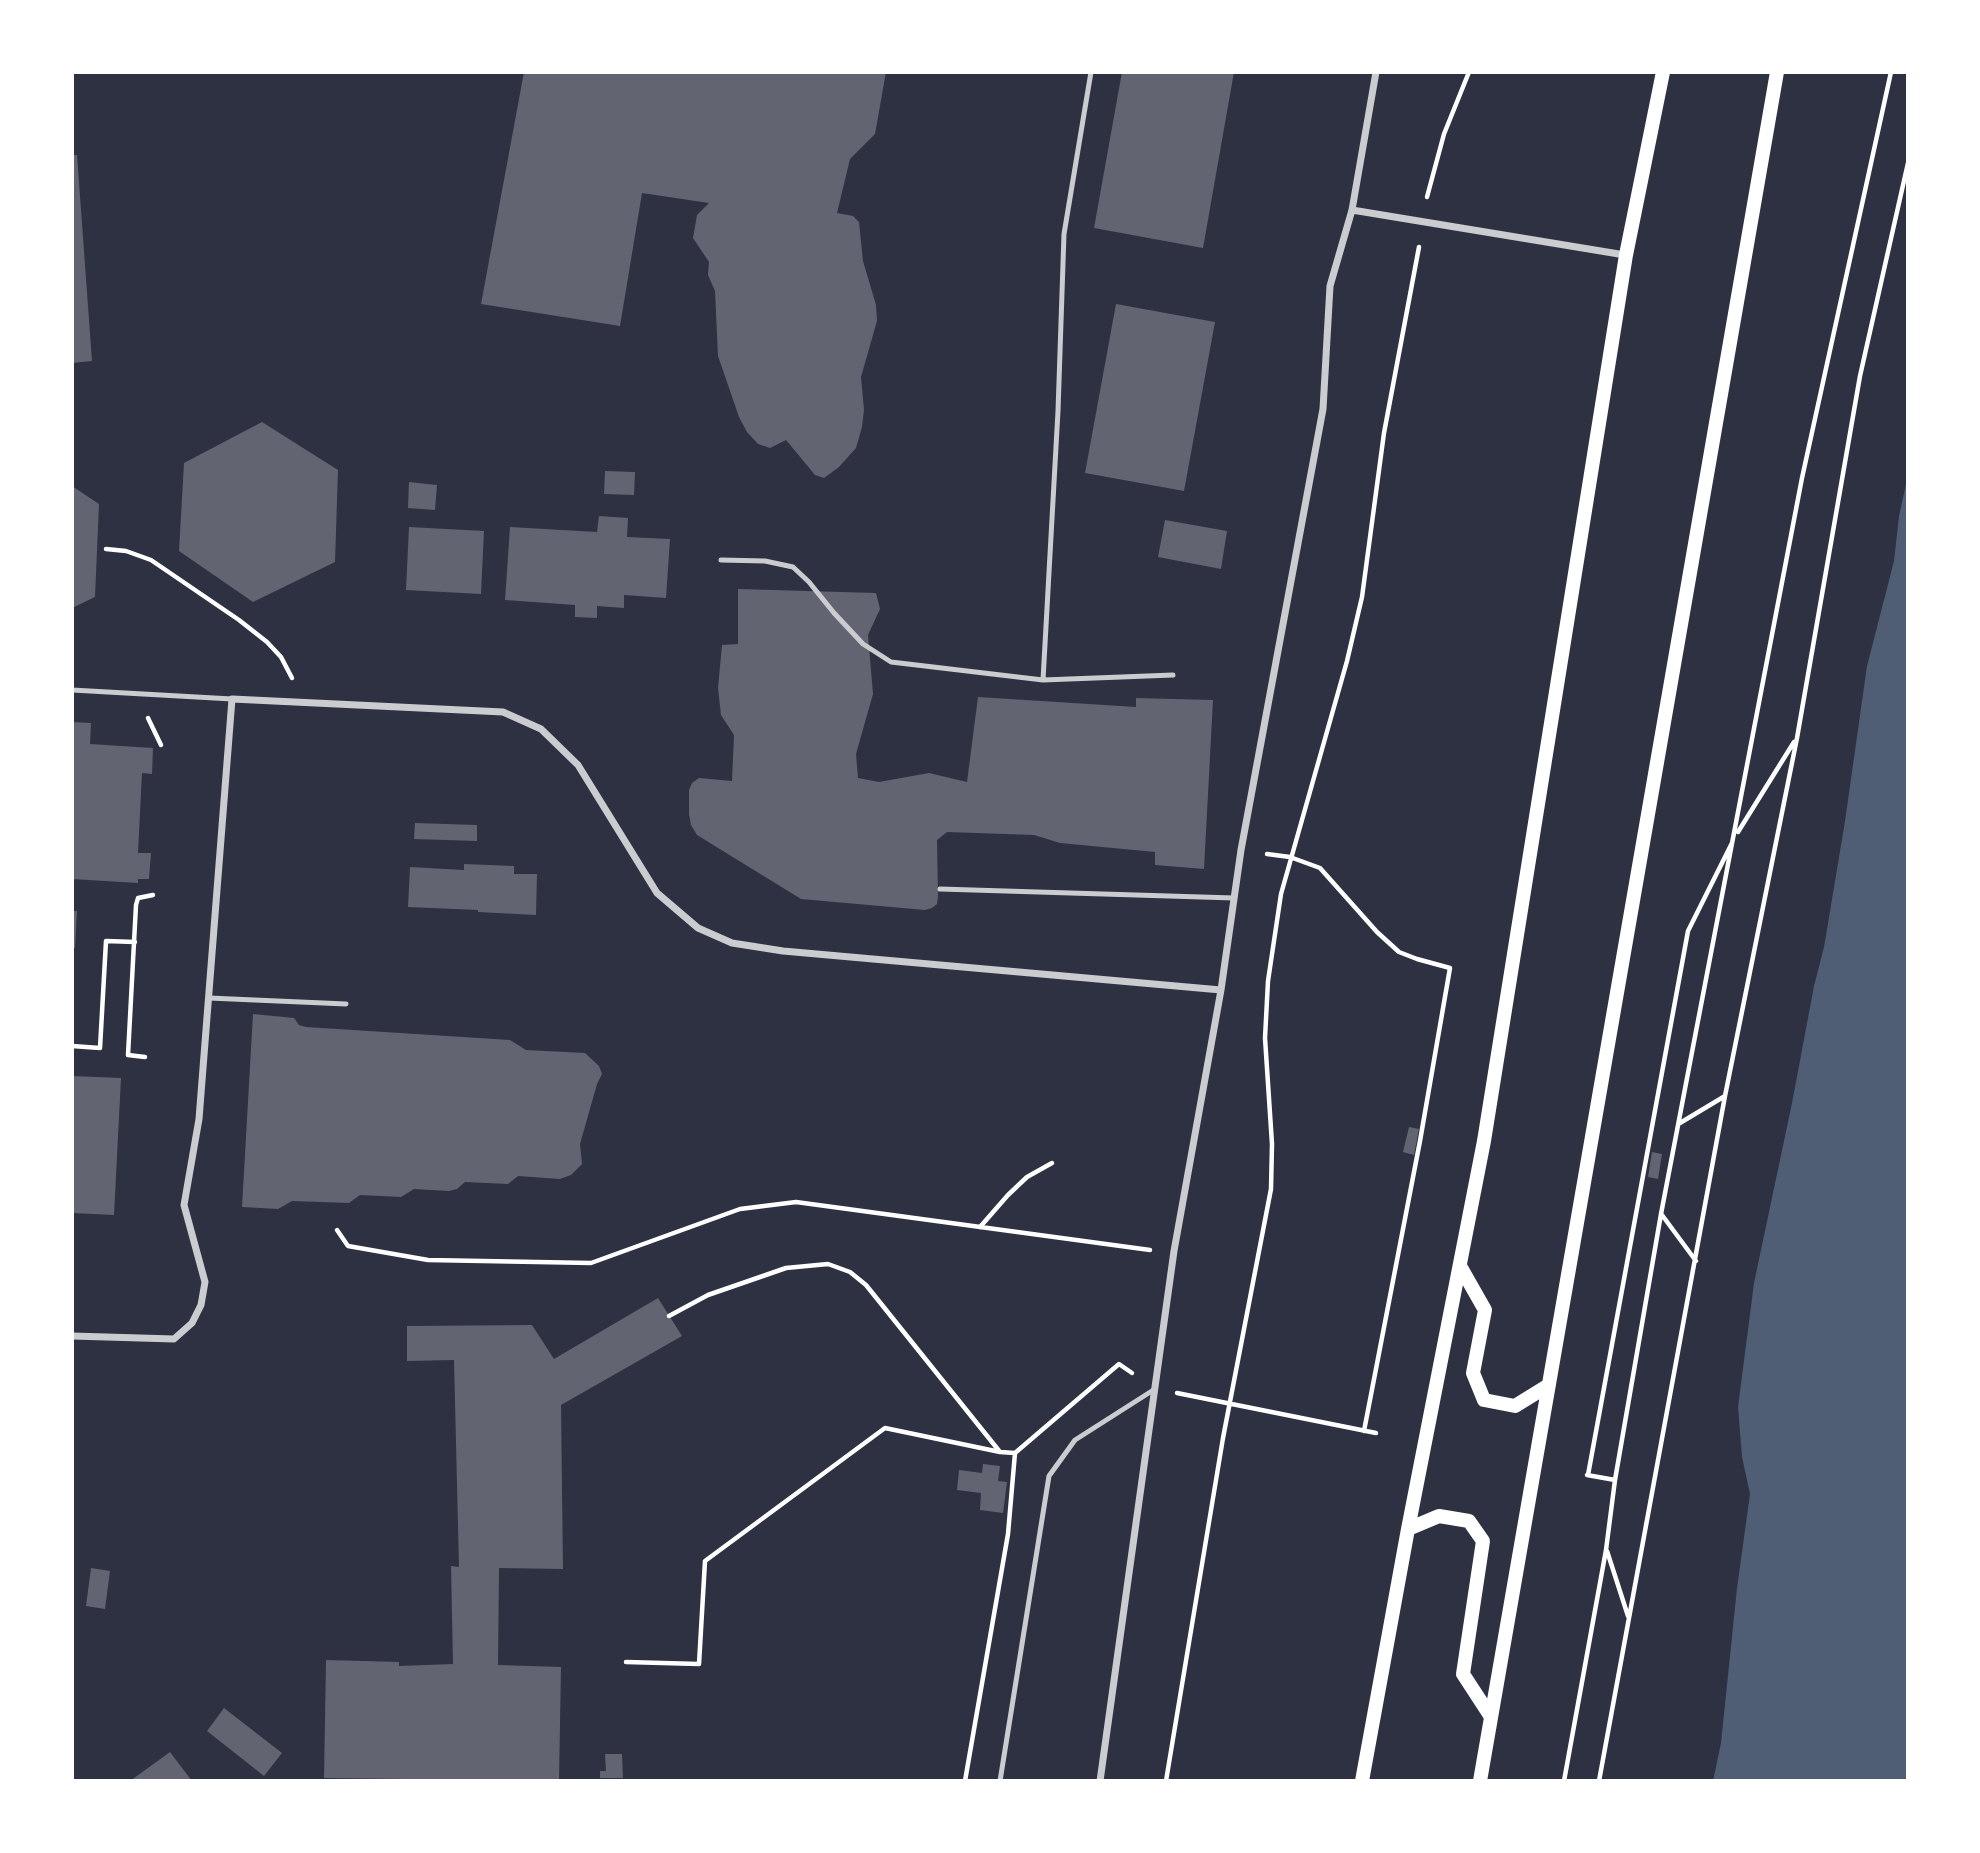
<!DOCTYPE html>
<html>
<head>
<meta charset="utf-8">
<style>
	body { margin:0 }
	#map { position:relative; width:1980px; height:1853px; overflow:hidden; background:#2d3142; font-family:"Golos Text",sans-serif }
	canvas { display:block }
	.frame { position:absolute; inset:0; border:74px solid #fff; pointer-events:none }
</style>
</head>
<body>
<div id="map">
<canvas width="1980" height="1853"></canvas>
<div class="frame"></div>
</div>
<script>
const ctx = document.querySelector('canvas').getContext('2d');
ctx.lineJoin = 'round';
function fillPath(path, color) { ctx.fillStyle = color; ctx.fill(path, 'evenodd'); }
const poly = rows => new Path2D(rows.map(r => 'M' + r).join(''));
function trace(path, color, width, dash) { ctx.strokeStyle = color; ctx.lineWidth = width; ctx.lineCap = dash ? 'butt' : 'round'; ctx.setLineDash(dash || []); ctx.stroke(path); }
const water = poly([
	[1908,475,1908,1781,1713,1781,1721,1743,1737,1588,1750,1494,1742,1457,1738,1407,1754,1283,1792,1103,1814,986,1824,947,1845,821,1867,666,1894,561,1899,516]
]);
const building = poly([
	[524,72,886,72,875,134,850,159,837,213,853,216,859,222,863,261,876,305,877,321,861,377,864,410,862,427,856,448,839,467,824,478,815,475,786,440,770,448,758,444,747,432,739,417,718,356,715,291,708,275,709,262,693,238,697,215,709,203,642,193,620,326,481,304],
	[1122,72,1234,72,1203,248,1094,228],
	[72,155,77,155,92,361,72,363],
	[1116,304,1215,322,1184,491,1085,473],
	[262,422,338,470,335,562,253,602,179,551,184,463],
	[605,471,635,472,634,495,604,494],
	[409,482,437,485,435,510,408,508],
	[72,486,99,504,95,597,72,608],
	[599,516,628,518,627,537,670,539,666,598,624,595,624,608,597,606,597,618,575,617,575,605,505,600,510,527,597,532],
	[1165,520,1227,531,1221,569,1158,557],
	[409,527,484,531,481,594,406,590],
	[738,589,876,593,880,609,868,635,873,694,856,754,858,778,879,782,929,773,967,782,978,697,1136,707,1136,698,1213,700,1204,869,1155,865,1155,852,1060,843,1034,835,947,832,937,840,938,896,937,904,932,908,925,910,801,899,697,835,691,825,689,814,689,790,692,783,699,778,732,781,734,735,721,715,718,688,722,645,738,644],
	[72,722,91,723,90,744,153,748,152,774,142,773,138,853,151,853,149,879,138,879,138,883,72,879],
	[415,823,477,825,477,841,414,839],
	[464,864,514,866,514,874,537,874,536,915,478,912,478,910,408,907,410,867,464,870],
	[72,911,77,911,75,948,72,948],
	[253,1014,294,1018,299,1025,306,1027,510,1040,526,1050,585,1053,599,1066,602,1074,597,1084,580,1144,582,1164,571,1175,560,1179,518,1176,508,1184,465,1182,457,1189,449,1191,414,1189,401,1197,360,1195,349,1203,292,1201,278,1209,242,1207],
	[72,1076,121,1078,114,1215,72,1213],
	[1409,1127,1419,1129,1414,1155,1403,1152],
	[1652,1152,1662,1154,1658,1179,1648,1177],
	[658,1298,682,1336,561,1405,563,1569,499,1568,498,1665,561,1667,559,1781,324,1778,326,1660,399,1662,399,1666,453,1664,451,1566,459,1567,454,1360,407,1361,407,1326,532,1325,554,1359],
	[983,1464,1000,1466,998,1481,1007,1482,1003,1513,980,1510,981,1493,957,1490,959,1470,982,1473],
	[91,1568,110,1571,105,1609,86,1606],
	[224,1708,282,1753,264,1776,207,1731],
	[170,1752,192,1781,130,1781],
	[605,1754,622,1754,623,1778,600,1778,600,1771,606,1771]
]);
const path = poly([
	[1427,197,1444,134,1469,72],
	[106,549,126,551,151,560,239,620,267,642,281,657,292,678],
	[148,718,161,745],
	[1738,832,1794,742],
	[1267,854,1290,857,1320,868,1377,932,1399,952,1417,959,1450,968,1420,1141,1364,1431],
	[72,1046,100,1048,106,941,135,942],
	[145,1057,128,1055,136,905,138,898,153,895],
	[1680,1123,1725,1096],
	[1662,1215,1696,1261],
	[980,1227,1008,1195,1027,1177,1052,1163],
	[337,1230,348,1246,428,1260,591,1263,740,1209,796,1202,1150,1250],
	[669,1316,708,1295,786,1268,828,1264,850,1272,866,1285,1000,1452,1015,1453,1119,1364,1132,1373],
	[1177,1393,1376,1433],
	[1587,1475,1615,1480],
	[1588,1475,1688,931,1732,843],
	[1607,1551,1628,1616],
	[626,1662,699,1664,705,1561,885,1428,1000,1452],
	[965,1781,1008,1534,1015,1453],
	[1166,1781,1223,1438,1271,1189,1272,1144,1265,1038,1268,981,1281,894,1347,661,1362,597,1384,433,1419,247],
	[1564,1781,1606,1550,1615,1480,1661,1214,1802,478,1891,72],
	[1599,1781,1725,1096,1797,738,1860,376,1908,163]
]);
const service = poly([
	[1091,72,1064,234,1058,411,1043,680,1173,675],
	[721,560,765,561,793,567,809,582,834,613,863,644,891,662,1043,680],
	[72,690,232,699],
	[940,889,1234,898],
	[209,998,346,1004],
	[1000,1781,1049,1476,1075,1440,1155,1389]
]);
const minor = poly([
	[1352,210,1625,255],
	[72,1336,174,1339,192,1323,201,1305,205,1282,184,1205,199,1119,232,699,503,712,541,729,578,765,657,893,698,928,732,943,783,951,1221,990],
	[1100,1781,1174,1251,1221,990,1241,850,1323,409,1330,286,1352,210,1376,72]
]);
const secondary = poly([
	[1460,1266,1485,1310,1473,1373,1484,1400,1515,1406,1549,1385],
	[1408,1529,1439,1516,1469,1521,1483,1541,1463,1674,1491,1717],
	[1362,1781,1408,1529,1484,1141,1626,255,1663,72],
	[1480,1781,1777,72]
]);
fillPath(water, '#4f5d75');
fillPath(building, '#626471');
trace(path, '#fff', 4.5);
trace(service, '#caccd0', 5);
trace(minor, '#caccd0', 7);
trace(secondary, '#fff', 14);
</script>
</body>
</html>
